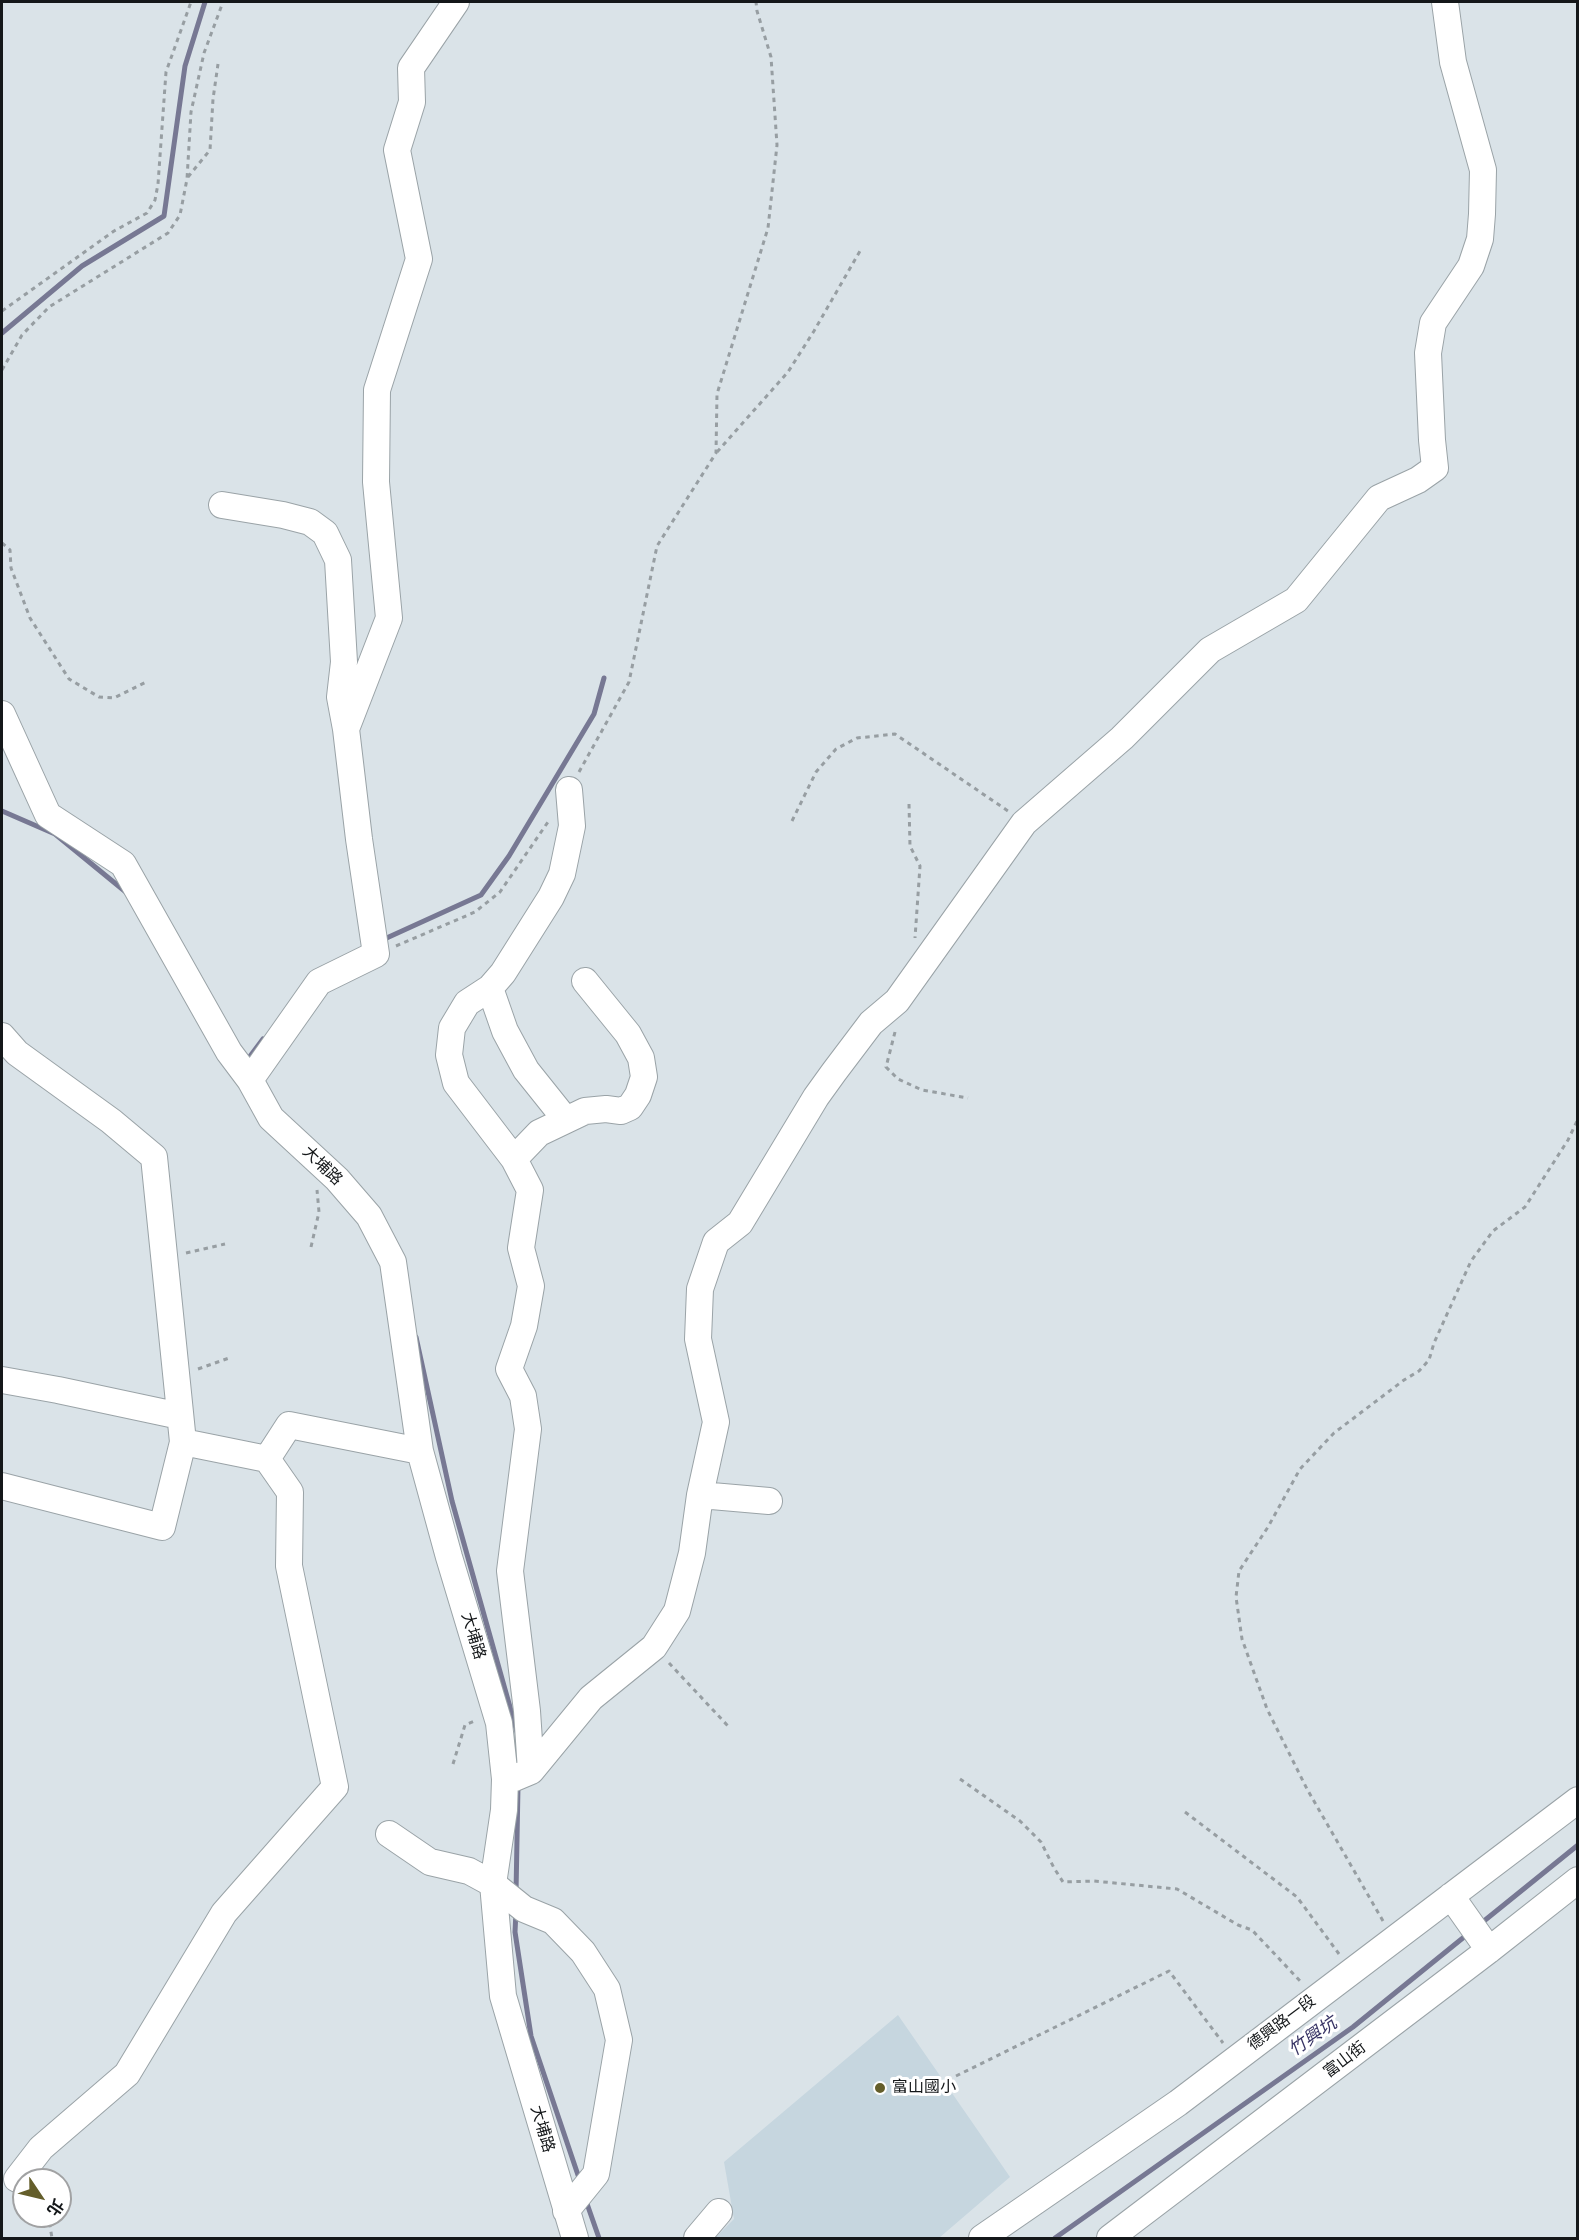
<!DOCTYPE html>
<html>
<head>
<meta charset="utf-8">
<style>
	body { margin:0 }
	#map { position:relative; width:1579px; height:2240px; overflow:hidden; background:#dae3e8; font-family:"Fira Sans","Noto Sans TC",sans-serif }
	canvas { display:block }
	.frame { position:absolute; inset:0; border:3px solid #141719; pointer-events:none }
	.north { position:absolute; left:12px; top:2168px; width:60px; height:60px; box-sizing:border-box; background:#fff; border:2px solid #a1a2a3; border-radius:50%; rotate:125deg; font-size:16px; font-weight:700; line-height:24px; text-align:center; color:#141719 }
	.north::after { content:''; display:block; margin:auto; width:21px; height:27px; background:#645e2b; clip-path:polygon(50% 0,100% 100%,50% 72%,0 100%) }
</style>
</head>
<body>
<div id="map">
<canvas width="1579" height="2240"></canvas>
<div class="frame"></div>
<div class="north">北</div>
</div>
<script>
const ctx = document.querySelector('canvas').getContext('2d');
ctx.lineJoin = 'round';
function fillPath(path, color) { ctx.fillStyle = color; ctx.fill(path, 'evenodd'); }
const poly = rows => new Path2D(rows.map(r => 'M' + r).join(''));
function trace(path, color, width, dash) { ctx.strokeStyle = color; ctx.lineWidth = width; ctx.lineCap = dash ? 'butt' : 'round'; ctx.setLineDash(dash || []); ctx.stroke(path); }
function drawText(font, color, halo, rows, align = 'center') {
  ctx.font = font + ' "Fira Sans","Noto Sans TC",sans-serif'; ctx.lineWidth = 6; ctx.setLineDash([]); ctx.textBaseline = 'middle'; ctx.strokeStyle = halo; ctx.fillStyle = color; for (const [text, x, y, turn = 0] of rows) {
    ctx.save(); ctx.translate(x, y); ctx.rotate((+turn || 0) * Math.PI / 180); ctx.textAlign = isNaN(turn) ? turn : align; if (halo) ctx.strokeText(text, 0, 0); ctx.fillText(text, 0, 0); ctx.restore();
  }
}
const built = poly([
	[898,2015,1010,2177,939,2238,715,2238,734,2219,724,2162]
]);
const stream = poly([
	[2,333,82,266,164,216,185,66,205,2],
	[2,811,55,834,127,893],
	[380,941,481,895,509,856,594,714,604,678],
	[245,1063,263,1039],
	[416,1337,452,1501,517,1732],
	[516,1893,518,1786],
	[516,1911,515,1932,531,2036,580,2181],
	[1479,1925,1578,1845],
	[585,2198,599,2238],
	[1055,2238,1353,2027,1469,1933]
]);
const path = poly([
	[188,177,210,150,213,99,218,64],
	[2,311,114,231,147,213,155,200,158,184,166,72,191,2],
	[2,370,22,335,49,307,168,233,180,215,187,179,191,112,204,53,223,2],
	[717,452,788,372,814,331,860,251],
	[2,543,10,550,11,568,30,618,69,679,99,697,114,698,146,682],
	[579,772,629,682,657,546,716,453,717,394,768,228,777,145,771,57,757,11,756,2],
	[909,804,910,846,920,866,915,938],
	[792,821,816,772,836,749,857,738,895,734,1008,811],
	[396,946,475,912,500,892,550,819],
	[895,1032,886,1067,898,1079,922,1090,968,1098],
	[311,1247,319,1212,317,1190],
	[186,1253,225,1244],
	[198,1369,229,1358],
	[669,1663,728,1726],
	[453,1764,465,1725,477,1720],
	[960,1779,1020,1821,1041,1842,1054,1868,1063,1882,1094,1881,1177,1889,1238,1925,1252,1930,1302,1983],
	[1185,1812,1297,1897,1339,1954],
	[1383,1921,1307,1789,1267,1709,1242,1639,1236,1597,1239,1571,1268,1527,1300,1469,1334,1433,1404,1380,1419,1371,1429,1360,1434,1343,1471,1261,1493,1231,1525,1207,1568,1140,1578,1119],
	[956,2076,1169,1971,1223,2043],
	[43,2216,50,2226,52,2238]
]);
const minor = poly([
	[222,505,283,515,310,522,325,533,338,560,344,662,340,697,346,729],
	[2,714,48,815,123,864,229,1052,250,1080,271,1118,337,1179,369,1216,393,1262,420,1451,449,1557,499,1723,505,1779,504,1810,493,1884,503,1996,575,2238],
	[490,988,505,1031,526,1070,566,1120],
	[2,1036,17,1053,111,1121,154,1157,183,1442,267,1459,289,1425,420,1451],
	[250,1080,319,982,376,954,359,839,346,729,389,618,376,482,377,390,419,259,397,150,412,102,411,68,456,2],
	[514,1159,539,1133,585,1111,606,1109,621,1111,630,1107,638,1095,644,1077,641,1058,628,1034,585,981],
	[2,1380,58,1390,180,1416],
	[2,1486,162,1527,183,1442],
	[700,1495,769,1501],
	[531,1771,527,1711,510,1571,528,1429,523,1396,509,1369,524,1326,531,1286,521,1248,530,1190,514,1159,456,1083,449,1055,452,1028,467,1003,490,988,503,973,551,897,562,874,572,826,569,790],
	[505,1779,512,1779,531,1771,591,1698,654,1647,677,1611,692,1553,700,1495,716,1422,698,1339,700,1289,716,1242,740,1223,816,1097,834,1072,871,1023,897,1001,1024,823,1122,738,1210,650,1296,600,1379,498,1418,480,1435,468,1432,440,1428,353,1433,323,1471,266,1480,239,1482,214,1483,170,1453,62,1445,2],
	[389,1834,430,1862,469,1871,493,1884,524,1909,553,1921,583,1952,607,1989,619,2040,596,2174,566,2211],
	[1451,1896,1489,1950],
	[17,2179,41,2148,127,2074,224,1913,335,1787,289,1566,290,1492,267,1459],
	[697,2238,719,2212],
	[982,2238,1178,2103,1578,1800],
	[1110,2238,1489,1950,1578,1880]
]);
const markers = [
	[880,2088,6,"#645e2b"]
];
const streetNames = [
	["大埔路",322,1166,44],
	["大埔路",473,1636,73],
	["德興路一段",1282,2023,-37],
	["富山街",1345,2060,-37],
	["大埔路",542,2129,74]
];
const poiNames = [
	["富山國小",892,2088]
];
const waterNames = [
	["竹興坑",1313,2037,-35]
];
fillPath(built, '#c6d6df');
trace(stream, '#777893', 5);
trace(minor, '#9aa3a7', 28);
trace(path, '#979ea2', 3, [4.5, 4.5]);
trace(minor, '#fff', 26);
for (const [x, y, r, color] of markers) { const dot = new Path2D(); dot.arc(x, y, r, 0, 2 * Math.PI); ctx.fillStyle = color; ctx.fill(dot); trace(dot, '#fff', 2); }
drawText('16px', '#141719', '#fff', streetNames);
drawText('16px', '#141719', '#fff', poiNames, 'left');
drawText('italic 18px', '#373364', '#fff', waterNames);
</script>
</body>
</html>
